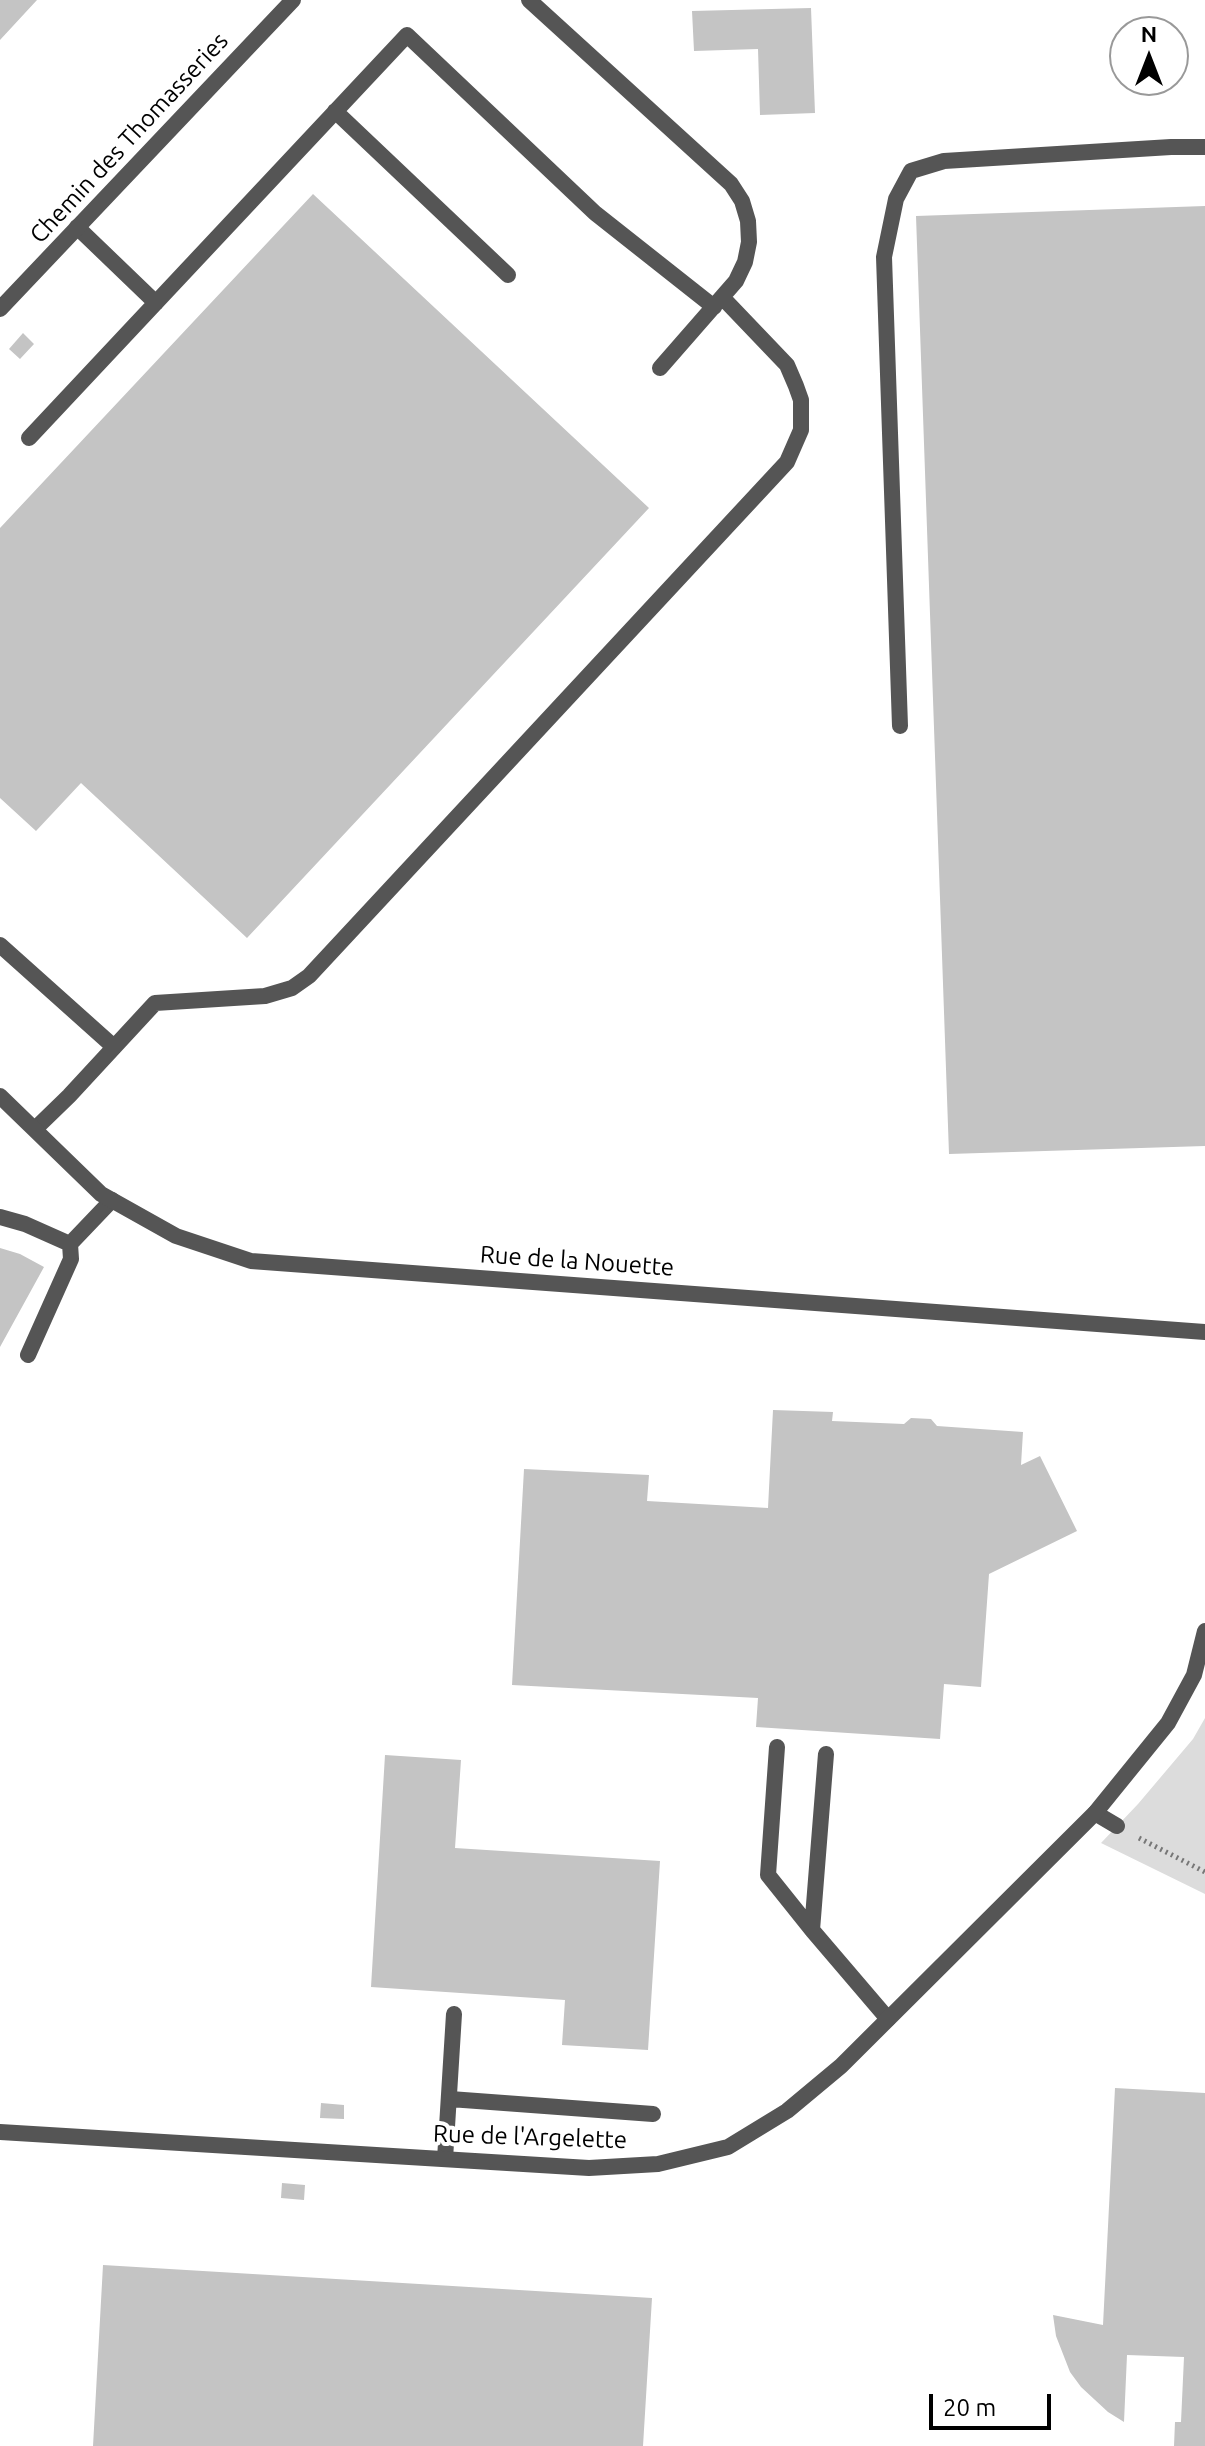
<!DOCTYPE html>
<html>
<head>
<meta charset="utf-8">
<style>
	body { margin:0 }
	#map { position:relative; width:1205px; height:2446px; overflow:hidden; background:#fff; font-family:Ubuntu,sans-serif }
	canvas { display:block }
	.north { position:absolute; left:1109px; top:16px; width:80px; height:80px; box-sizing:border-box; background:#fff; border:2px solid #999; border-radius:50%; rotate:0deg; font-size:22px; font-weight:700; line-height:32px; text-align:center; color:#000 }
	.north::after { content:''; display:block; margin:auto; width:28px; height:36px; background:#000; clip-path:polygon(50% 0,100% 100%,50% 72%,0 100%) }
	.scale { position:absolute; left:929px; top:2394px; width:122px; height:36px; box-sizing:border-box; border:4px solid #000; border-top:0; padding-left:10px; font-size:24px; line-height:28px; white-space:nowrap; color:#000; -webkit-text-stroke:6px #fff; paint-order:stroke }
</style>
</head>
<body>
<div id="map">
<canvas width="1205" height="2446"></canvas>
<div class="north">N</div>
<div class="scale">20 m</div>
</div>
<script>
const ctx = document.querySelector('canvas').getContext('2d');
ctx.lineJoin = 'round';
function fillPath(path, color) { ctx.fillStyle = color; ctx.fill(path, 'evenodd'); }
const poly = rows => new Path2D(rows.map(r => 'M' + r).join(''));
function trace(path, color, width, dash) { ctx.strokeStyle = color; ctx.lineWidth = width; ctx.lineCap = dash ? 'butt' : 'round'; ctx.setLineDash(dash || []); ctx.stroke(path); }
function drawText(font, color, halo, rows, align = 'center') {
  ctx.font = font + ' Ubuntu,sans-serif'; ctx.lineWidth = 8; ctx.setLineDash([]); ctx.textBaseline = 'middle'; ctx.strokeStyle = halo; ctx.fillStyle = color; for (const [text, x, y, turn = 0] of rows) {
    ctx.save(); ctx.translate(x, y); ctx.rotate((+turn || 0) * Math.PI / 180); ctx.textAlign = isNaN(turn) ? turn : align; if (halo) ctx.strokeText(text, 0, 0); ctx.fillText(text, 0, 0); ctx.restore();
  }
}
const green = poly([
	[1205,1718,1205,1894,1101,1843,1138,1804,1193,1739]
]);
const building = poly([
	[0,0,37,0,0,40],
	[811,8,815,113,760,115,758,49,694,51,692,11],
	[313,194,649,508,247,938,81,783,36,831,0,798,0,528],
	[1205,206,1205,1146,949,1154,916,216],
	[23,333,34,344,20,359,9,349],
	[0,1248,20,1254,44,1267,0,1347],
	[773,1410,833,1412,832,1421,904,1424,911,1418,931,1419,937,1426,1023,1432,1021,1465,1040,1456,1077,1531,989,1574,981,1687,944,1684,940,1739,756,1727,758,1698,512,1685,524,1469,649,1475,647,1501,768,1508],
	[385,1755,461,1760,455,1848,660,1861,648,2050,562,2045,565,2000,371,1987],
	[1115,2088,1205,2093,1205,2446,1174,2446,1175,2422,1181,2422,1184,2357,1127,2355,1124,2422,1108,2412,1081,2387,1070,2372,1056,2336,1053,2315,1103,2325],
	[321,2103,344,2105,344,2119,320,2118],
	[282,2183,305,2185,304,2200,281,2198],
	[103,2265,652,2298,643,2446,93,2446]
]);
const path = poly([
	[1139,1838,1205,1872]
]);
const lane = poly([
	[529,0,731,184,742,201,748,221,749,242,745,262,736,281,660,368],
	[335,111,508,275],
	[77,227,156,303],
	[29,438,407,35,595,213,714,307],
	[900,726,884,257,896,199,911,171,944,161,1171,147,1205,147],
	[0,945,114,1047],
	[35,1129,69,1096,155,1003,265,996,292,988,309,976,787,462,801,430,801,400,796,386,787,365,722,297],
	[0,1217,25,1224,70,1244,71,1259,28,1355],
	[70,1244,112,1200],
	[777,1747,768,1875,812,1930],
	[826,1754,812,1930,888,2019],
	[1095,1813,1117,1826],
	[450,2099,653,2114],
	[445,2159,454,2014]
]);
const street = poly([
	[0,309,293,0],
	[0,1096,101,1194,176,1236,251,1261,1205,1332],
	[0,2132,589,2168,658,2164,728,2147,787,2111,841,2066,1095,1813,1168,1723,1194,1675,1205,1631]
]);
const streetNames = [
	["Chemin des Thomasseries",129,138,-47],
	["Rue de la Nouette",577,1261,4],
	["Rue de l'Argelette",530,2137,2]
];
fillPath(green, '#dcdcdc');
fillPath(building, '#c4c4c4');
trace(path, '#777', 5, [2, 4]);
trace(lane, '#555', 16);
trace(street, '#555', 16);
drawText('24px', '#000', '#fff', streetNames);
</script>
</body>
</html>
